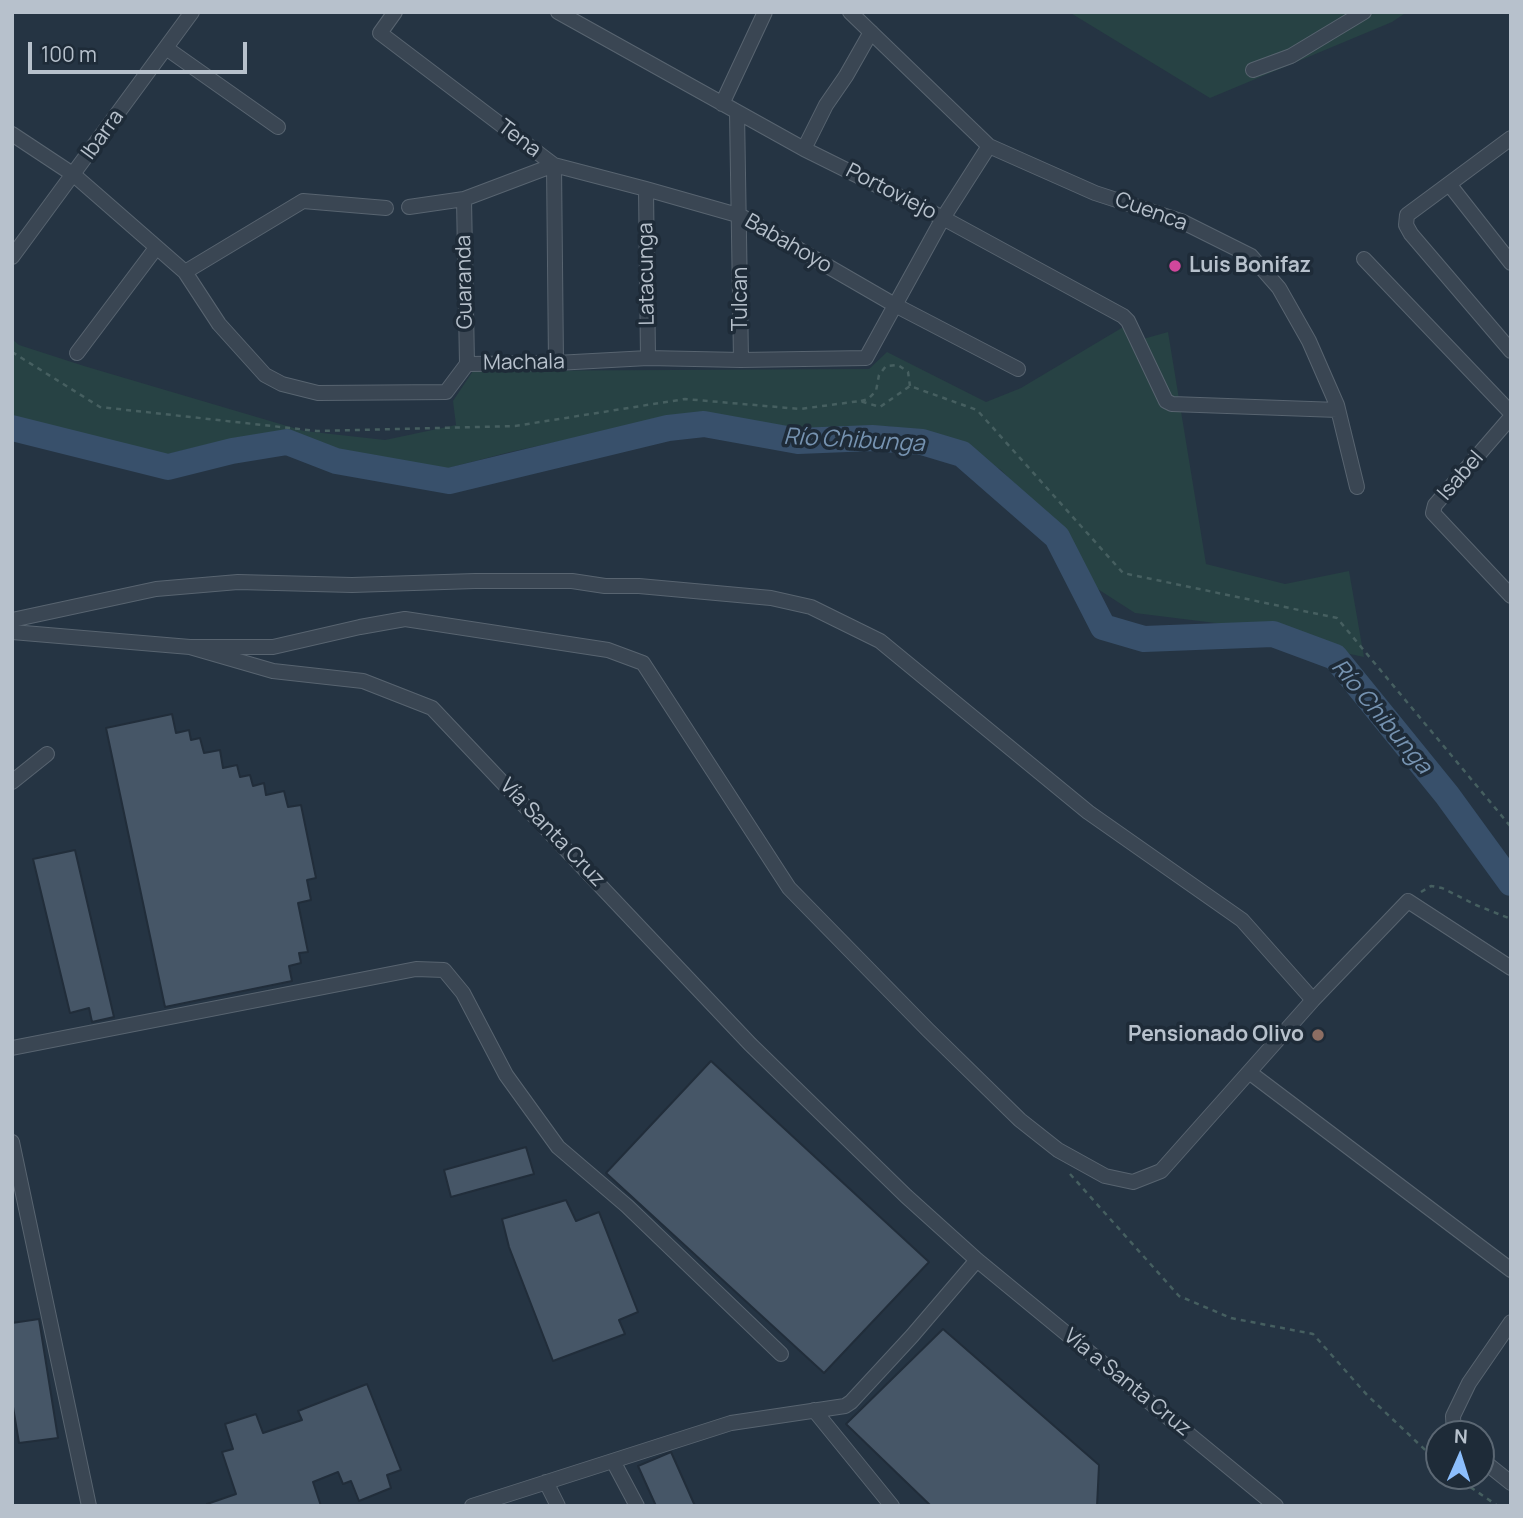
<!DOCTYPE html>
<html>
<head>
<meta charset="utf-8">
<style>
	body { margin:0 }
	#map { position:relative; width:1523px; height:1518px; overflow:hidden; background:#253443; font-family:Manrope,sans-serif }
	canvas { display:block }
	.frame { position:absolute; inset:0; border:14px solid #b7c1cc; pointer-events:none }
	.north { position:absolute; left:1425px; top:1420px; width:70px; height:70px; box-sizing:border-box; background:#1e2b38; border:2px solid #5b6773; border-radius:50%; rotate:3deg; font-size:19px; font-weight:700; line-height:28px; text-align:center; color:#b7c1cc }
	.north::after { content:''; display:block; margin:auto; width:24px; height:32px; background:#8cbefc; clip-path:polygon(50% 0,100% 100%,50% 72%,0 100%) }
	.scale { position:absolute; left:28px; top:42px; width:219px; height:32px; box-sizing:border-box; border:4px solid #b7c1cc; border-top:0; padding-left:9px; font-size:21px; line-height:24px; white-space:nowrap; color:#b7c1cc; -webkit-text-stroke:5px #1e2b38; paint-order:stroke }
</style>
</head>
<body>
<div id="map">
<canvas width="1523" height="1518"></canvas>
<div class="frame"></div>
<div class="north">N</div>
<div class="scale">100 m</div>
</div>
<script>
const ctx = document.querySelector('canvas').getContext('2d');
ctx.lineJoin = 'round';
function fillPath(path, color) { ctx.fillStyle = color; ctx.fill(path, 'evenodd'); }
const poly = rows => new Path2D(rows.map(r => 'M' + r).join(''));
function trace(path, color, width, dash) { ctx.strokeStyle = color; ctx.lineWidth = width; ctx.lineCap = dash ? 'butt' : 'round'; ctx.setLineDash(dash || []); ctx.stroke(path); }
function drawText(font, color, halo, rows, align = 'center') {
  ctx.font = font + ' Manrope,sans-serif'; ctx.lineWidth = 7; ctx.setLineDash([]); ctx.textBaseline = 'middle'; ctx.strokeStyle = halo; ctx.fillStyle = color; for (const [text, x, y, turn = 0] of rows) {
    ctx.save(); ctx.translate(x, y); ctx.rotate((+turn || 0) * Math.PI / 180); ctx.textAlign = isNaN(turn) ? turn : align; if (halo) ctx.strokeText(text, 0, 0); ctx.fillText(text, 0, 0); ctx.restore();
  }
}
const green = poly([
	[1069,12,1407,12,1392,22,1210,98],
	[1135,320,1143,339,1168,332,1206,564,1285,584,1349,571,1364,657,1331,650,1296,633,1135,613,1090,584,1045,517,1001,470,955,442,888,426,817,430,724,419,657,420,510,452,433,472,255,439,213,443,160,456,12,418,12,339,19,345,84,366,304,431,385,440,456,425,453,401,473,371,869,369,887,352,986,402,1021,388]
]);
const river = poly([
	[12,428,168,467,232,451,287,442,336,461,449,481,668,428,704,424,798,441,872,438,922,442,962,454,1057,537,1103,627,1144,639,1273,634,1335,657,1447,795,1511,883]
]);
const building = poly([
	[172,714,176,733,189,730,191,740,200,738,204,753,220,750,223,768,237,765,240,777,250,775,253,786,264,783,266,795,284,791,288,807,301,805,316,878,307,880,311,900,298,903,308,952,299,953,301,963,289,966,292,981,165,1007,106,728,172,714],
	[75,850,114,1017,92,1022,89,1008,70,1013,33,859,75,850],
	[711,1061,929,1262,824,1373,606,1173,711,1061],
	[526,1147,534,1174,451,1197,444,1170,526,1147],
	[566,1200,576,1221,599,1212,638,1312,619,1320,625,1334,553,1361,509,1247,502,1219,566,1200],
	[39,1319,58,1438,19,1443,12,1401,12,1323,39,1319],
	[943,1329,1099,1465,1097,1506,931,1506,846,1424,943,1329],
	[367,1384,401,1470,387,1475,391,1488,359,1501,351,1481,343,1484,338,1472,313,1482,321,1506,207,1506,207,1504,236,1494,222,1452,233,1449,225,1424,256,1414,263,1433,302,1420,298,1411,367,1384],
	[671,1452,695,1506,656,1506,638,1466,671,1452]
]);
const path = poly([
	[12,352,100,407,317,431,515,426,685,399,800,409,860,401,880,407,910,386,977,410,1123,573,1337,618,1511,827],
	[861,401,868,399,876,391,879,375,886,366,898,365,908,372,910,386],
	[1421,892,1431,886,1442,888,1476,905,1511,919],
	[1070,1174,1179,1296,1231,1318,1313,1334,1367,1395,1439,1463],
	[1454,1476,1498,1506]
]);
const minor = poly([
	[395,12,380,33,554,165],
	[558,12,804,149,943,218,1123,316,1128,321,1166,401,1172,404,1338,410],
	[850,12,989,146,1095,193,1181,221,1251,256,1279,288,1309,341,1337,405,1357,487],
	[166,48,278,127],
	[1253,70,1291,56,1364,12],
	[722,104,765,12],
	[737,112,741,360],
	[12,134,74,175,185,272,219,324,265,375,282,384,318,393,446,392,467,364,556,363,648,358,741,360,866,358,943,218,989,146],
	[1511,138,1407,215,1406,225,1411,234,1511,351],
	[804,149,826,105,846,76,871,32],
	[554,165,556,363],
	[1449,184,1511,263],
	[646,189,648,358],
	[464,199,467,364],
	[409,207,464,199,554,165,646,189,741,216,893,304,1018,369],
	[12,257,192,12],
	[1364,259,1511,413],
	[185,272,303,201,386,208],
	[77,353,156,248],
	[1511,417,1435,505,1433,513,1511,596],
	[12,620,156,589,238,582,352,585,475,581,572,581,605,586,639,586,771,598,811,607,880,641,1088,812,1242,920,1313,1000],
	[12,632,190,647,273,671,363,681,432,708,750,1044,906,1196,977,1260,1276,1506],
	[190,647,273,647,360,627,405,619,608,650,643,663,789,888,928,1030,1020,1120,1058,1150,1105,1176,1133,1182,1161,1171,1313,1000,1408,901,1511,968],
	[12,782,47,754],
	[12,1048,416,969,444,970,463,993,506,1075,558,1147,627,1206,781,1354],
	[1249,1072,1511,1270],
	[12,1142,89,1506],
	[814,1410,892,1506],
	[1454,1434,1453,1416,1469,1383,1511,1322],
	[1481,1459,1511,1483],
	[613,1461,637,1506],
	[546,1482,558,1506],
	[472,1506,731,1423,845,1406,851,1402,912,1336,977,1260]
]);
const markers = [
	[1175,266,7,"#d1479c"],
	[1318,1035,7,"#8d6e63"]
];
const streetNames = [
	["Ibarra",103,135,-54],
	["Tena",519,139,37],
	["Portoviejo",891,192,27],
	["Cuenca",1151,212,20],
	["Babahoyo",788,244,30],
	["Latacunga",647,274,-91],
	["Guaranda",465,282,-91],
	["Tulcan",741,299,-90],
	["Machala",524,363,-1],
	["Isabel",1461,476,-49],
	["Vía Santa Cruz",552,833,46],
	["Vía a Santa Cruz",1127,1383,39]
];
const poiNames = [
	["Luis Bonifaz",1189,266],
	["Pensionado Olivo",1304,1035,"right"]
];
const waterNames = [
	["Río Chibunga",854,441,3],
	["Río Chibunga",1381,717,50]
];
fillPath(green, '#274244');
trace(river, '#38506b', 26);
fillPath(building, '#465667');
trace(building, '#212d3a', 2);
trace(minor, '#586470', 16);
trace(path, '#465f60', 2.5, [5, 5]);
trace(minor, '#3a4653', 14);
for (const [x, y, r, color] of markers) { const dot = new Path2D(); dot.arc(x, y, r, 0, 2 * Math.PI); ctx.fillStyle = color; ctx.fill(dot); trace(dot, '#1e2b38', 2.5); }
drawText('21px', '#b7c1cc', '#1e2b38', streetNames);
drawText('bold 21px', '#b7c1cc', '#1e2b38', poiNames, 'left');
drawText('italic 23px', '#7693b1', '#1e2b38', waterNames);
</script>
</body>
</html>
